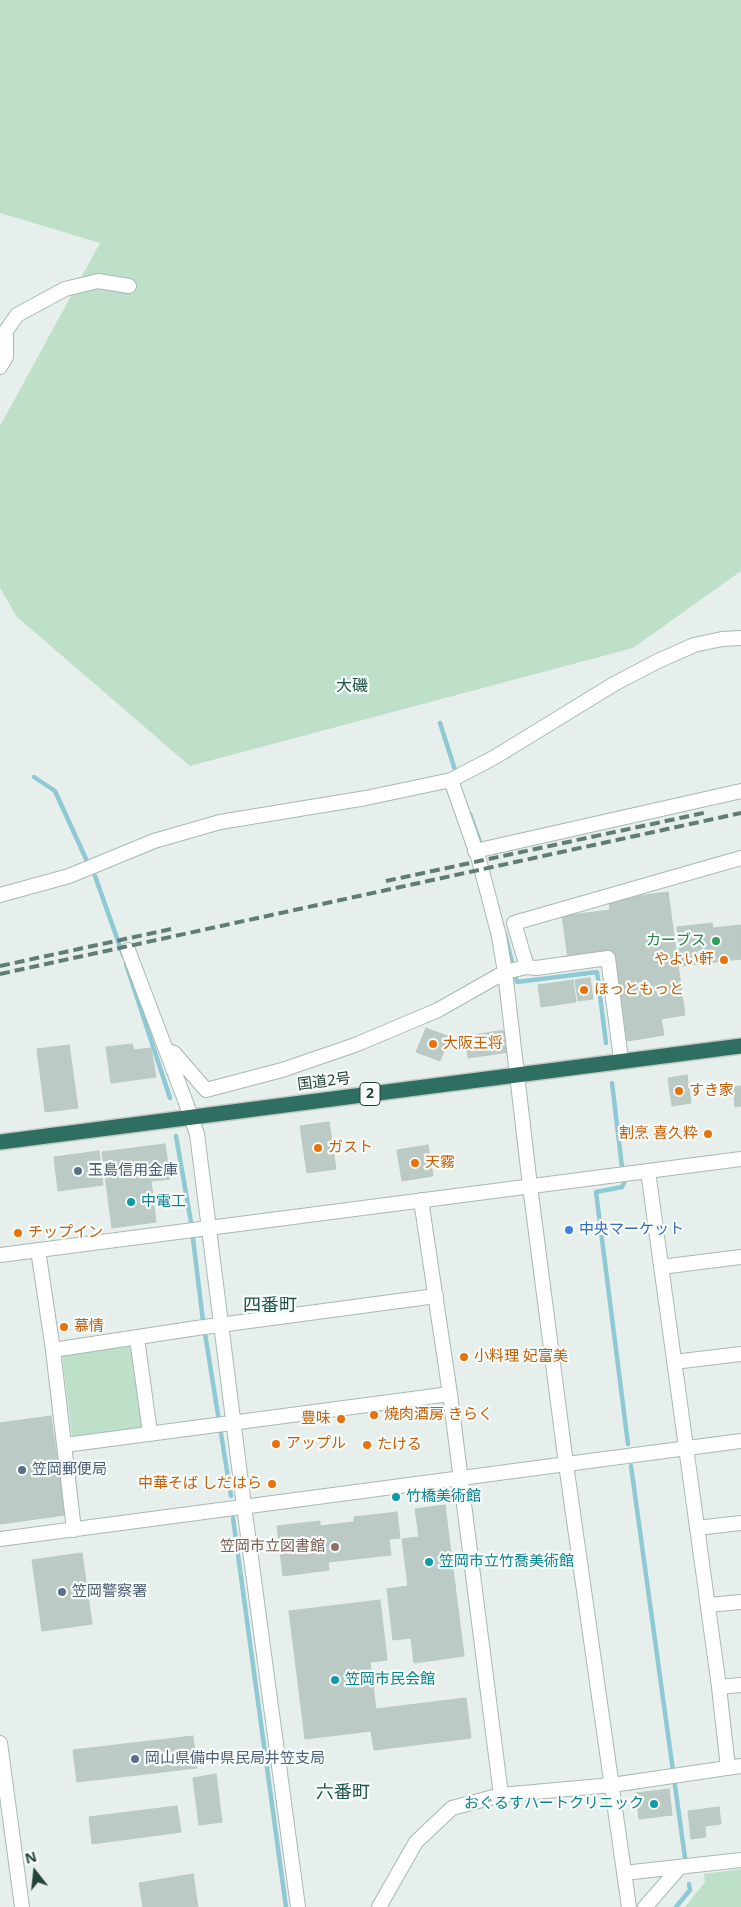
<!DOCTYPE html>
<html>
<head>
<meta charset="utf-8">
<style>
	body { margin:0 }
	#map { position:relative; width:741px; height:1907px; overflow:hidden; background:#e6efeb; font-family:"Noto Sans",sans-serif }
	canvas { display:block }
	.north { position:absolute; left:10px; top:1847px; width:50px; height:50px; -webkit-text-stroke:4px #f7fbf9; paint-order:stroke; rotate:344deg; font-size:14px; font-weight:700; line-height:20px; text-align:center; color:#24423a }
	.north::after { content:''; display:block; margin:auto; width:18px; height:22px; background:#24423a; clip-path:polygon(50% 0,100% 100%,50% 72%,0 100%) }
</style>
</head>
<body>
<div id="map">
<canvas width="741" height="1907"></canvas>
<div class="north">N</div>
</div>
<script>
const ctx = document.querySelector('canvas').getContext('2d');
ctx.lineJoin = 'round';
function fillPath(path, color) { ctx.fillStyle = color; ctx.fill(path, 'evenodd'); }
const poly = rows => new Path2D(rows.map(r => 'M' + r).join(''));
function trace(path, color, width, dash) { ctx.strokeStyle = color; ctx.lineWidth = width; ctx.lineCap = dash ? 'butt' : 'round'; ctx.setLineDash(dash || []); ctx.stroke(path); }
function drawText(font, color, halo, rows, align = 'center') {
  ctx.font = font + ' "Noto Sans","Noto Sans JP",sans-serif'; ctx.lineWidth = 4.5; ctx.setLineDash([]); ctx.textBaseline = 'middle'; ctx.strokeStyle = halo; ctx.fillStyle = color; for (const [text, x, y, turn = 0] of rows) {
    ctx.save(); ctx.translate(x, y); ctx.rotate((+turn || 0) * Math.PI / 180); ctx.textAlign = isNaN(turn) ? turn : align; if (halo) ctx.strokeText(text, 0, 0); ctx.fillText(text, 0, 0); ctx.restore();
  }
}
const green = poly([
	[0,0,741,0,741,571,633,648,190,766,17,617,0,588,0,426,100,243,0,213],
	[132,1345,144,1427,138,1431,72,1437,62,1355],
	[741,1869,741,1907,685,1907,705,1882,704,1874]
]);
const stream = poly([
	[440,723,455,770],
	[34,777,55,791,86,859],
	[470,814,482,848],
	[95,876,123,955],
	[505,934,517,982,597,972,606,1043],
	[126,964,170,1098],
	[612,1083,622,1167],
	[176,1136,191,1222,203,1321,231,1496],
	[624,1183,622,1187,596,1192,628,1444],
	[631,1466,685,1858],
	[233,1518,286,1907],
	[676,1907,690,1890,689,1884]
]);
const building = poly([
	[668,892,685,1015,661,1019,664,1035,627,1041,615,953,568,959,562,916,610,910,609,900,668,892],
	[712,923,713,928,741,925,741,959,681,966,677,927,712,923],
	[590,978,593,999,578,1001,575,980,590,978],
	[573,980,576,1002,541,1007,538,985,573,980],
	[426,1028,450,1037,440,1061,416,1052,426,1028],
	[506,1030,509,1052,468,1058,465,1036,506,1030],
	[132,1044,134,1050,151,1048,156,1077,111,1083,106,1047,132,1044],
	[69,1045,78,1108,45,1112,37,1049,69,1045],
	[687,1075,691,1103,672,1106,668,1078,687,1075],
	[741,1086,741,1106,735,1107,733,1087,741,1086],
	[329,1122,336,1169,307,1173,300,1126,329,1122],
	[165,1144,170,1179,151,1181,156,1222,112,1228,102,1152,165,1144],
	[428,1145,433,1176,402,1181,397,1150,428,1145],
	[99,1151,103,1185,58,1191,54,1157,99,1151],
	[51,1416,65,1515,0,1524,0,1423,51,1416],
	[445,1505,464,1656,414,1663,411,1638,393,1640,387,1589,408,1586,402,1539,419,1537,415,1509,445,1505],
	[397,1512,400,1538,389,1539,391,1555,328,1562,329,1570,283,1576,277,1526,320,1521,320,1526,354,1522,354,1517,397,1512],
	[82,1553,92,1624,42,1631,32,1560,82,1553],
	[380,1600,387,1660,370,1662,376,1709,466,1698,471,1738,374,1750,371,1731,305,1739,289,1611,380,1600],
	[193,1736,197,1768,77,1782,73,1750,193,1736],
	[216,1774,222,1822,199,1825,193,1778,216,1774],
	[669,1789,672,1815,639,1819,636,1793,669,1789],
	[177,1806,181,1832,92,1844,89,1817,177,1806],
	[719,1807,721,1824,705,1826,706,1837,691,1839,688,1811,719,1807],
	[193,1874,198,1907,143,1907,139,1883,193,1874]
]);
const minor = poly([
	[0,367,6,357,6,331,17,315,65,289,98,281,129,286],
	[451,780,479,860,499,936,505,972,530,1186,566,1464,629,1907],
	[475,851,741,791],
	[0,895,69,876,154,841,220,822,366,798,451,780,495,757,614,684,658,661,694,645,722,639,741,638],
	[128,950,185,1100,197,1134,244,1506,298,1907],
	[527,967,514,923,741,858],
	[166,1050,174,1053,206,1090,282,1070,355,1045,438,1010,505,972,527,967,536,968,608,958,621,1060],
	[648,1171,719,1687,728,1768],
	[421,1200,450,1394,501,1795],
	[38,1250,53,1350,74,1530],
	[0,1255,741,1159],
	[661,1267,741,1257],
	[137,1338,150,1433],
	[53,1350,197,1328,436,1296],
	[674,1362,741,1354],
	[65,1445,450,1394],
	[697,1528,741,1523],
	[0,1539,741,1441],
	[708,1605,741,1602],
	[719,1687,741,1685],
	[0,1743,22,1907],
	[624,1873,741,1860],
	[379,1907,416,1842,452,1808,501,1795,612,1785,741,1766],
	[645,1907,680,1867]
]);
const highway = poly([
	[0,1142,741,1046]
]);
const rail = poly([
	[386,881,708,812],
	[0,966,176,928],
	[0,974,741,813]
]);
const markers = [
	[716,941,5,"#2e9e5b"],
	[724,960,5,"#e8710a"],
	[584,990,5,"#e8710a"],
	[433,1044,5,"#e8710a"],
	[679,1091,5,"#e8710a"],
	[708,1134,5,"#e8710a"],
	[318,1148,5,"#e8710a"],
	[415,1163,5,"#e8710a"],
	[78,1171,5,"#5c6f8a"],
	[131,1202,5,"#0f9aa8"],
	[569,1230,5,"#3f7fe0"],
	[18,1233,5,"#e8710a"],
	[64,1327,5,"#e8710a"],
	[464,1357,5,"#e8710a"],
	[374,1415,5,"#e8710a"],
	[341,1419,5,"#e8710a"],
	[276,1444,5,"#e8710a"],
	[367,1445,5,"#e8710a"],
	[22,1470,5,"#5c6f8a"],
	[272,1484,5,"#e8710a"],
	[396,1497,5,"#0f9aa8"],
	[335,1547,5,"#8d6e63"],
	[429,1562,5,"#0f9aa8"],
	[62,1592,5,"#5c6f8a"],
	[335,1680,5,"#0f9aa8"],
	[135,1759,5,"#5c6f8a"],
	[654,1804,5,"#0f9aa8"]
];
const shields = [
	[370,1094,20]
];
const shieldNames = [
	["2",370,1094]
];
const leisureNames = [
	["カーブス",706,941]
];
const foodNames = [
	["やよい軒",714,960,"right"],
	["ほっともっと",594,990],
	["大阪王将",443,1044],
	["すき家",689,1091],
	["割烹 喜久粋",698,1134,"right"],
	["ガスト",328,1148],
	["天霧",425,1163],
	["チップイン",28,1233],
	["慕情",74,1327],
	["小料理 妃富美",474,1357],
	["焼肉酒房 きらく",384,1415],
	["豊味",331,1419,"right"],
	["アップル",286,1444],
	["たける",377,1445],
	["中華そば しだはら",262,1484,"right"]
];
const streetNames = [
	["国道2号",324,1082,-7]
];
const serviceNames = [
	["玉島信用金庫",88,1171],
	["笠岡郵便局",32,1470],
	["笠岡警察署",72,1592],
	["岡山県備中県民局井笠支局",145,1759]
];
const cultureNames = [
	["中電工",141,1202],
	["竹橋美術館",406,1497],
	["笠岡市立竹喬美術館",439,1562],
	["笠岡市民会館",345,1680],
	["おぐるすハートクリニック",644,1804,"right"]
];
const shopNames = [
	["中央マーケット",579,1230]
];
const educationNames = [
	["笠岡市立図書館",325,1547]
];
const neighbourhoodNames = [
	["大磯",352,686]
];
const quarterNames = [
	["四番町",270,1306],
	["六番町",343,1793]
];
fillPath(green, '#bfe0c8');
trace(stream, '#8ec9d4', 4.5);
fillPath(building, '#bbcac4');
trace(building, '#b8c9c2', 1);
trace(minor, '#a8b8b2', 16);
trace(highway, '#c2cac8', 18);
trace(minor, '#fff', 14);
trace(highway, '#2f6f62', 15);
trace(rail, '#5f7d75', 4, [10, 5]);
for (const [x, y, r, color] of markers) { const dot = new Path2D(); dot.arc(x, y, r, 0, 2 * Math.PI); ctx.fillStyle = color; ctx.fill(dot); trace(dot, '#f7fbf9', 2); }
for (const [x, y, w] of shields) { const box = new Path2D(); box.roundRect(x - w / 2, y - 11.5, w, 23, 4); ctx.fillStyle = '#f7fbf9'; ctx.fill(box); trace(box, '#24423a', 1); }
drawText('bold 14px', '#24423a', null, shieldNames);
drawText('15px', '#27864d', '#f7fbf9', leisureNames, 'right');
drawText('15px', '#c56008', '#f7fbf9', foodNames, 'left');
drawText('15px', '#24423a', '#f7fbf9', streetNames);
drawText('15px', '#4e5e75', '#f7fbf9', serviceNames, 'left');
drawText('15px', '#0d838f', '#f7fbf9', cultureNames, 'left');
drawText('15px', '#366cbe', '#f7fbf9', shopNames, 'left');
drawText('15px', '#785e54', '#f7fbf9', educationNames, 'right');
drawText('16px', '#1f5548', '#f7fbf9', neighbourhoodNames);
drawText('18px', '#1f5548', '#f7fbf9', quarterNames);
</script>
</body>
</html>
